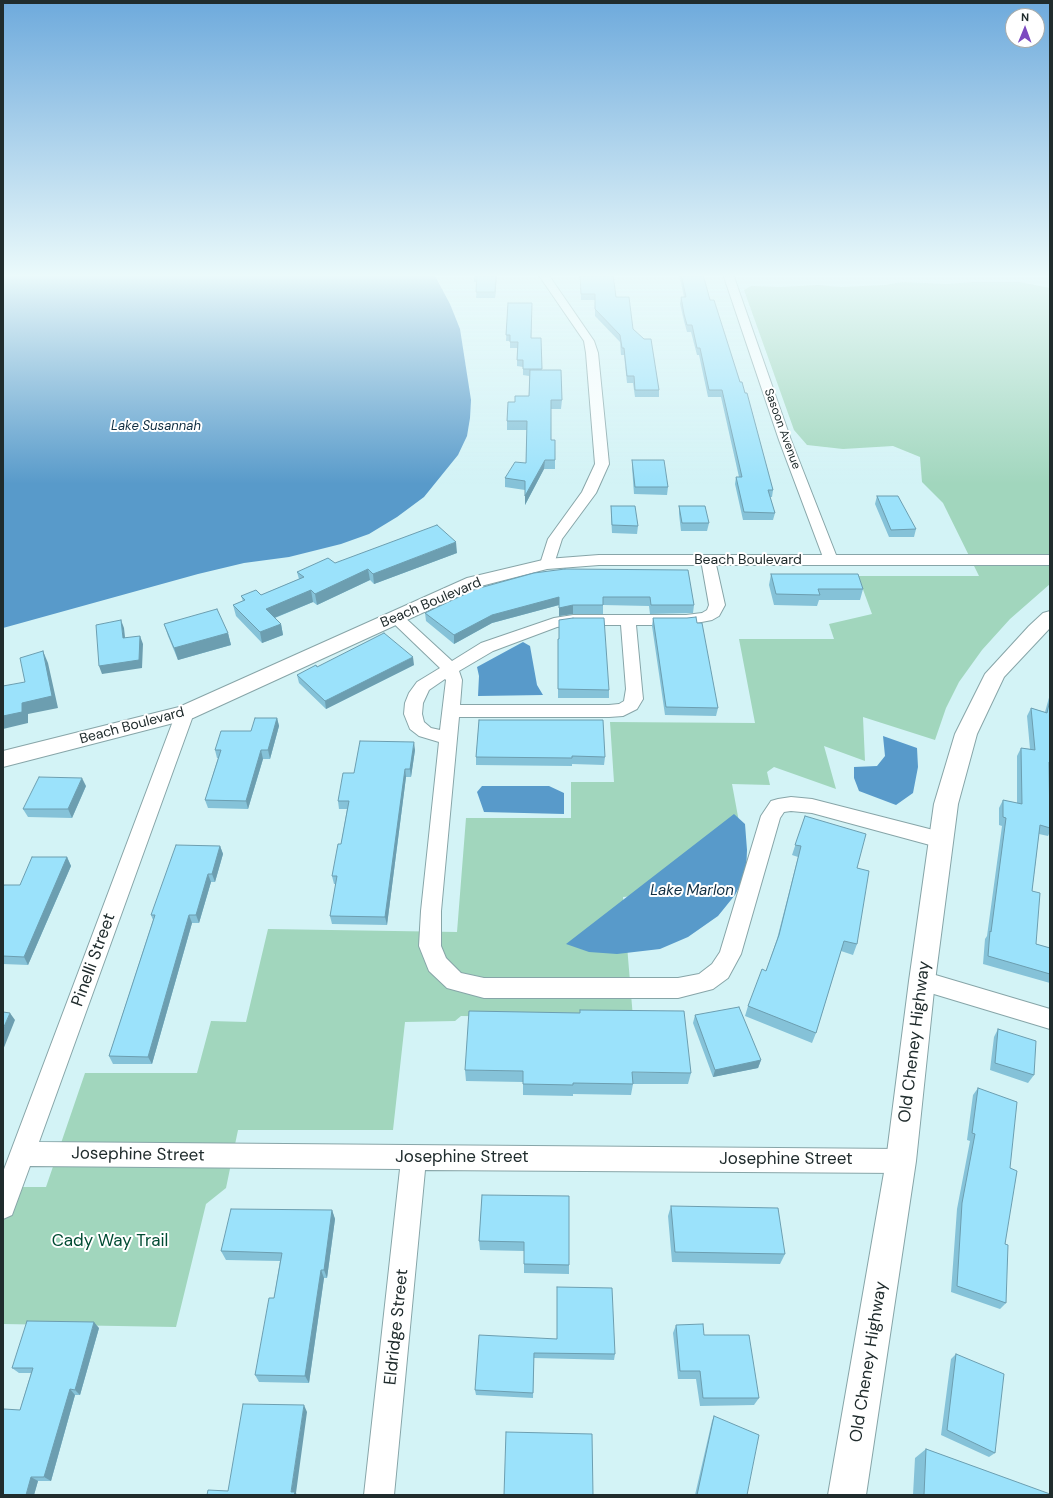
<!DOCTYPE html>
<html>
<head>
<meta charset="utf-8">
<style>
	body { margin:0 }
	#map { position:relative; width:1053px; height:1498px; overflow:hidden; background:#d3f3f6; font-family:"DM Sans",sans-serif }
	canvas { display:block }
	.frame { position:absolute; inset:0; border:4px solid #202c2d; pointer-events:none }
	.north { position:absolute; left:1005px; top:8px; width:40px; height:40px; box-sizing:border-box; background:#fff; border:1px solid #a6abab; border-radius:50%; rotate:1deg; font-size:11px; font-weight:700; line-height:16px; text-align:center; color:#202c2d }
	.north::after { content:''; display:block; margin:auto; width:14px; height:18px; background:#7c49c0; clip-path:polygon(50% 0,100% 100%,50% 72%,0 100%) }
</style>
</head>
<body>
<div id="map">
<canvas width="1053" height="1498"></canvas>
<div class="frame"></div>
<div class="north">N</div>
</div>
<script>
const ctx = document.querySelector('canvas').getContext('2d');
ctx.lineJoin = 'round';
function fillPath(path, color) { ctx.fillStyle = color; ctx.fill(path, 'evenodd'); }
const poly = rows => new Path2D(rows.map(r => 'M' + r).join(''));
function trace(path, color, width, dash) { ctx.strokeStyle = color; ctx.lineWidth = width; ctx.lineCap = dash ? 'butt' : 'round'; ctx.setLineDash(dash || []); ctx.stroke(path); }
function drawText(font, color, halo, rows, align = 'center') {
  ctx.font = font + ' "DM Sans",sans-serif'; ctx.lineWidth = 4; ctx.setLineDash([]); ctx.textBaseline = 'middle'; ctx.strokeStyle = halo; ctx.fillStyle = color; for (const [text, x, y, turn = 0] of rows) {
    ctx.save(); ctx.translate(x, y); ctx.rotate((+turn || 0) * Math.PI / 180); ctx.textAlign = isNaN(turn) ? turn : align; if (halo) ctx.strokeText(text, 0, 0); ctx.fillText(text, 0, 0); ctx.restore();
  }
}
const green = poly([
	[902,282,947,284,973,282,1020,282,1050,288,1050,584,1010,619,982,650,959,682,946,708,935,740,863,717,865,761,824,746,836,789,774,767,767,772,770,785,732,784,751,887,623,897,633,1018,461,1016,455,1021,405,1022,393,1130,238,1130,226,1188,206,1204,176,1327,3,1324,3,1187,46,1187,85,1073,197,1073,211,1021,246,1022,268,929,457,932,466,818,571,818,571,782,614,782,610,722,755,723,739,639,834,639,829,624,872,614,858,576,979,576,943,503,922,482,920,457,893,446,843,449,807,445,794,430,744,290,751,286,781,287,817,285,841,287,885,285]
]);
const water = poly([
	[3,274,434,274,450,304,460,329,471,400,470,418,467,436,458,455,424,497,397,517,369,534,341,544,289,557,244,563,198,574,3,628],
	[523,642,530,646,537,685,543,695,478,696,479,676,477,667],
	[883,736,917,748,918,767,913,793,896,805,859,791,854,778,854,767,877,766,885,756],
	[482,786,549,786,564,793,564,814,484,812,477,792],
	[734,814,745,824,747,850,746,874,735,895,718,916,688,937,660,949,617,954,589,952,566,944]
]);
const minor = poly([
	[538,274,548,274,594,341,598,353,609,464,596,493,562,539,554,564,552,567,547,568,542,567,540,564,548,539,582,492,595,464,586,353,584,341,538,274],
	[723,274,733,274,791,440,838,560,836,563,831,564,826,563,824,560,779,440,723,274],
	[708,556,713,557,715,560,725,605,719,616,712,620,686,625,636,625,642,689,643,699,637,709,623,716,609,717,459,717,441,911,441,946,446,958,461,973,484,978,678,978,699,974,712,964,720,952,761,816,771,801,778,799,791,797,812,799,941,832,948,835,951,840,948,845,941,848,812,813,791,811,784,812,780,818,741,954,728,978,713,989,678,998,484,998,447,988,429,971,419,946,421,911,439,742,419,736,410,729,404,714,405,703,409,693,417,682,440,668,388,618,390,615,396,613,402,615,452,661,481,643,554,618,573,615,686,615,702,613,707,610,709,605,701,560,703,557,708,556],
	[573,625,621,625,626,689,624,701,619,704,609,705,460,705,462,680,459,671,493,651,557,627,573,625],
	[445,679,446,680,440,730,431,728,424,722,422,714,423,703,429,690,445,679],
	[185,707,191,709,194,713,39,1142,901,1149,910,1152,914,1161,910,1170,901,1173,425,1170,394,1495,364,1495,400,1169,30,1166,12,1215,3,1219,3,1172,176,713,179,709,185,707],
	[922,971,1050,1009,1050,1029,914,988,911,981,914,974,922,971]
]);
const tertiary = poly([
	[599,555,1050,555,1050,565,599,565,547,569,481,586,193,718,3,767,3,751,179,707,467,578,547,559,599,555],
	[1050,611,1050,628,1004,677,977,734,958,804,935,981,916,1161,866,1495,828,1495,886,1161,909,981,934,804,955,734,985,674,1029,626,1043,613,1050,611]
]);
const wall = poly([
	[474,274,497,274,495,298,476,298,477,282,474,282],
	[580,274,613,274,616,297,633,329,659,390,659,397,635,397,633,383,627,383,624,355,621,355,620,342,595,316,595,300,581,300],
	[679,274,703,274,710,300,773,490,772,497,770,497,775,513,773,520,743,520,735,484,736,477,739,477,721,397,708,397,699,355,697,355,691,332,687,332,684,321,680,304,681,297,684,297],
	[508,303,531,338,542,370,562,400,561,409,551,409,551,440,555,440,555,469,544,469,525,505,525,490,505,487,505,478,526,463,527,430,507,430,507,421,515,402,529,396,529,376,523,375,523,367,517,366,517,348,510,348,510,341,506,341],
	[632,460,668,487,667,495,634,494,632,467],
	[877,496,916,529,914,537,889,537,875,504],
	[611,506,638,526,637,534,612,533,611,514],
	[679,506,709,523,707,531,681,531,679,514],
	[457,553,374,584,370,580,317,605,313,602,275,618,281,624,283,635,262,643,236,616,233,605,243,601,241,596,261,595,299,579,297,572],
	[534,573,694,605,693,613,650,614,649,606,603,605,603,614,573,614,559,616,559,605,492,623,454,644,426,621,425,613],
	[771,574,863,589,860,600,819,600,817,606,774,605,769,585],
	[653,618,697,623,718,708,716,716,665,715,652,626],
	[164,624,228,633,231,645,178,660,168,636],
	[558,648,609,690,609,698,558,698],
	[414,665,326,709,299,683,297,675,317,667],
	[1050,694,1050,832,1048,836,1039,834,1032,891,1036,944,1050,948,1050,983,983,964,985,939,987,936,1002,826,999,825,999,808,1003,800,1017,803,1017,756,1021,748,1030,749,1027,716,1031,708,1045,712],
	[277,718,279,726,270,759,263,759,248,809,208,808,205,800,218,758,217,758,215,750],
	[479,720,605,757,604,765,572,764,572,766,476,765,476,757],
	[415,750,411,777,406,777,387,925,332,924,330,916,336,884,334,884,332,876,341,844,347,809,339,809,338,801,354,773],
	[86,786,72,818,28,817,23,809],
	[805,816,857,868,857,944,853,955,841,951,816,1033,812,1043,745,1016,748,1006,766,971,777,939,798,857,792,855],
	[220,846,223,854,215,882,211,882,199,923,192,923,152,1064,113,1064,109,1056,153,920,151,915],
	[67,857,71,866,28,965,3,964,3,887,20,885],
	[695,1015,761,1060,758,1068,713,1077,693,1023],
	[998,1029,1034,1075,1028,1083,990,1070,994,1037],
	[465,1070,691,1073,688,1084,633,1084,631,1095,573,1094,573,1096,523,1095,523,1082,466,1081],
	[978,1088,1010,1168,1005,1244,1006,1303,1000,1309,951,1292,957,1209,970,1141,967,1140,973,1095],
	[482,1195,569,1265,569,1274,524,1273,524,1251,480,1250,479,1241],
	[671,1206,785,1254,780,1264,672,1262,668,1216],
	[332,1210,335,1219,327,1278,324,1278,309,1383,259,1382,255,1375,274,1298,280,1261,226,1260,221,1251],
	[557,1287,615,1354,614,1360,534,1358,533,1398,476,1395,475,1390,557,1339],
	[676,1325,759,1398,754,1405,700,1406,696,1379,678,1379,673,1333],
	[99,1328,80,1395,75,1395,51,1481,38,1481,34,1495,3,1495,20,1410,31,1373,19,1373,12,1368],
	[956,1354,995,1453,989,1457,941,1435,951,1359],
	[714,1416,747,1495,695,1495,712,1421],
	[926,1449,1050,1495,913,1495,915,1458]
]);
const shadedWall = poly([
	[496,274,497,274,495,298,495,292],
	[545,460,544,469,525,505,525,496],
	[456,542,457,553,374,584,373,574],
	[368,569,370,580,317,605,315,594],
	[311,590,313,602,269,620,266,609],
	[559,597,559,605,492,623,454,644,454,635,492,615],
	[573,605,573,614,559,616,559,608],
	[121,620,124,628,126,646,123,638],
	[281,624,283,635,262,643,260,632],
	[228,633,231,645,178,660,174,648],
	[140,636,143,644,142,668,102,674,99,666],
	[43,651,48,663,58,708,28,714,28,723,3,729,3,716,22,703],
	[413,657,414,665,326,709,325,701],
	[277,718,279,726,270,759,268,750],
	[414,742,415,750,411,777,410,769],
	[261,750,263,759,248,809,246,801],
	[405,769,406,777,387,925,385,917],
	[82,778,86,786,72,818,68,809],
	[220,846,223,854,215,882,212,874],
	[67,857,71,866,28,965,24,957],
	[208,874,211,882,199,923,196,915],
	[189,915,192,923,152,1064,148,1057],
	[10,1013,15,1020,3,1050,3,1029],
	[761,1060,758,1068,713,1077,715,1070],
	[332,1210,335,1219,327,1278,324,1270],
	[321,1270,324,1278,309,1383,305,1376],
	[94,1322,99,1328,80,1395,75,1390],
	[70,1389,75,1395,51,1481,44,1477],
	[304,1405,307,1412,296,1493,297,1495,294,1495,291,1492],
	[31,1477,38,1481,34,1495,26,1495]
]);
const building = poly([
	[474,274,496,274,495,292,476,292,477,275,473,275,474,274],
	[580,274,613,274,616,297,629,297,633,329,644,339,651,339,659,390,635,390,634,376,627,376,624,348,622,348,620,335,595,309,595,294,581,294,580,274],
	[681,274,703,274,710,300,714,300,740,382,742,382,745,393,747,393,773,490,768,490,775,513,744,512,736,477,742,477,722,390,709,390,700,348,697,348,692,325,687,325,684,314,681,297,686,297,681,274],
	[508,303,532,303,531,338,541,338,542,369,523,369,523,360,517,360,518,342,510,342,510,335,506,335,508,303],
	[530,370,561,370,562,400,551,400,551,440,555,440,555,460,545,460,525,496,525,481,505,478,515,462,526,463,527,421,507,421,508,402,515,402,515,396,529,396,530,370],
	[632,460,664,460,668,487,635,487,632,460],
	[877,496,898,496,916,529,891,530,877,496],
	[611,506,635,506,638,526,612,525,611,506],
	[679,506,705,506,709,523,682,523,679,506],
	[437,525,456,542,373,574,368,569,315,594,311,590,266,609,281,624,260,632,233,605,245,600,241,596,256,590,261,595,304,577,297,572,328,558,335,563,437,525],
	[565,569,688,570,694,605,651,605,650,597,603,597,603,605,573,605,559,608,559,597,492,615,454,635,425,613,476,589,534,573,565,569],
	[771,574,858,574,863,589,818,589,820,595,776,594,771,574],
	[217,609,228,633,174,648,164,624,217,609],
	[696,617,697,623,702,623,718,708,666,707,653,618,687,618,696,617],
	[573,618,604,618,609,690,558,689,558,639,559,639,559,620,573,618],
	[121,620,123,638,140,636,139,660,99,666,96,625,121,620],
	[384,633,413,657,325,701,297,675,316,665,317,667,384,633],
	[43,651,52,696,22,703,22,712,3,716,3,686,25,682,20,658,43,651],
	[1050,700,1050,762,1049,762,1050,828,1040,825,1032,891,1040,893,1036,944,1050,948,1050,974,988,956,990,931,991,932,1006,818,1003,817,1003,800,1022,804,1021,748,1035,750,1031,708,1047,713,1050,700],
	[255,718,277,718,268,750,261,750,246,801,205,800,221,750,215,750,221,731,251,731,255,718],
	[479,720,603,720,605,757,572,756,572,758,476,757,479,720],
	[360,741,414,742,410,769,405,769,385,917,330,916,337,876,332,876,338,844,341,844,349,801,338,801,343,773,354,773,360,741],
	[39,777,82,778,68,809,23,809,39,777],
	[805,816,866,834,857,868,869,871,857,944,844,941,816,1033,748,1006,762,969,766,971,779,935,801,846,795,845,805,816],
	[176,845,220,846,212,874,208,874,196,915,189,915,148,1057,109,1056,155,915,151,915,176,845],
	[32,857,67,857,24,957,3,956,3,887,4,885,20,885,32,857],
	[739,1007,761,1060,715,1070,695,1015,739,1007],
	[580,1010,684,1011,691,1073,632,1072,633,1084,573,1083,573,1085,523,1084,523,1071,465,1070,469,1011,580,1013,580,1010],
	[3,1012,10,1013,3,1029,3,1012],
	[998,1029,1036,1041,1034,1075,995,1063,998,1029],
	[978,1088,1017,1102,1010,1168,1017,1171,1005,1244,1008,1245,1006,1303,957,1286,962,1203,975,1134,972,1133,978,1088],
	[482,1195,569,1196,569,1265,524,1264,524,1242,479,1241,482,1195],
	[671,1206,778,1208,785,1254,675,1252,671,1206],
	[231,1209,332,1210,324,1270,321,1270,305,1376,255,1375,269,1298,274,1298,282,1253,221,1251,231,1209],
	[557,1287,612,1288,615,1354,534,1353,533,1393,475,1390,479,1335,557,1339,557,1287],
	[27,1321,94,1322,75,1390,70,1389,44,1477,31,1477,26,1495,3,1495,3,1411,4,1409,20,1410,33,1368,12,1368,27,1321],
	[703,1324,704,1335,749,1335,759,1398,703,1398,700,1371,680,1371,676,1325,703,1324],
	[956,1354,1004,1374,995,1453,947,1430,956,1354],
	[243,1404,304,1405,291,1492,295,1492,294,1495,207,1495,208,1490,228,1491,243,1404],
	[714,1416,759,1435,747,1495,697,1495,714,1416],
	[506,1432,592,1434,593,1495,504,1495,506,1432],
	[926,1449,1050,1494,1050,1495,924,1495,926,1449]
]);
const farStreetnames = [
	["Sasoon Avenue",782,429,70]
];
const farWaternames = [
	["Lake Susannah",156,427]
];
const streetNames = [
	["Beach Boulevard",748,560],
	["Beach Boulevard",431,603,-23],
	["Beach Boulevard",132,726,-15]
];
const waterNames = [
	["Lake Marlon",692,891]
];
const nearStreetnames = [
	["Pinelli Street",94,960,-70],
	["Old Cheney Highway",915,1042,-83],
	["Josephine Street",138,1155,1],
	["Josephine Street",462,1158],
	["Josephine Street",786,1160],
	["Eldridge Street",397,1327,-84],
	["Old Cheney Highway",869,1362,-81]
];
const nearParknames = [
	["Cady Way Trail",110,1242]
];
fillPath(green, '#a1d6bd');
fillPath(water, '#589aca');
trace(minor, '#87a5a8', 2);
trace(tertiary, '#87a5a8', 2);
fillPath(minor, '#fff');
fillPath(tertiary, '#fff');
fillPath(wall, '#85c2d8');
fillPath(shadedWall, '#6c9eb0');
fillPath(building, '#9be2fb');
trace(building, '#6c9eb0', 1);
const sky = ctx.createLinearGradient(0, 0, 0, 484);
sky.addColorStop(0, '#6eaadc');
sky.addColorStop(0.57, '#ebfafb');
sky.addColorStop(1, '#ebfafb00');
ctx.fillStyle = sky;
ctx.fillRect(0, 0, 1053, 484);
drawText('12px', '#202c2d', '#fff', farStreetnames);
drawText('italic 13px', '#0f2d41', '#fff', farWaternames);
drawText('14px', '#202c2d', '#fff', streetNames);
drawText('italic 15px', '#0f2d41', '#fff', waterNames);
drawText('17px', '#202c2d', '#fff', nearStreetnames);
drawText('17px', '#004b33', '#fff', nearParknames);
</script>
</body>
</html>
